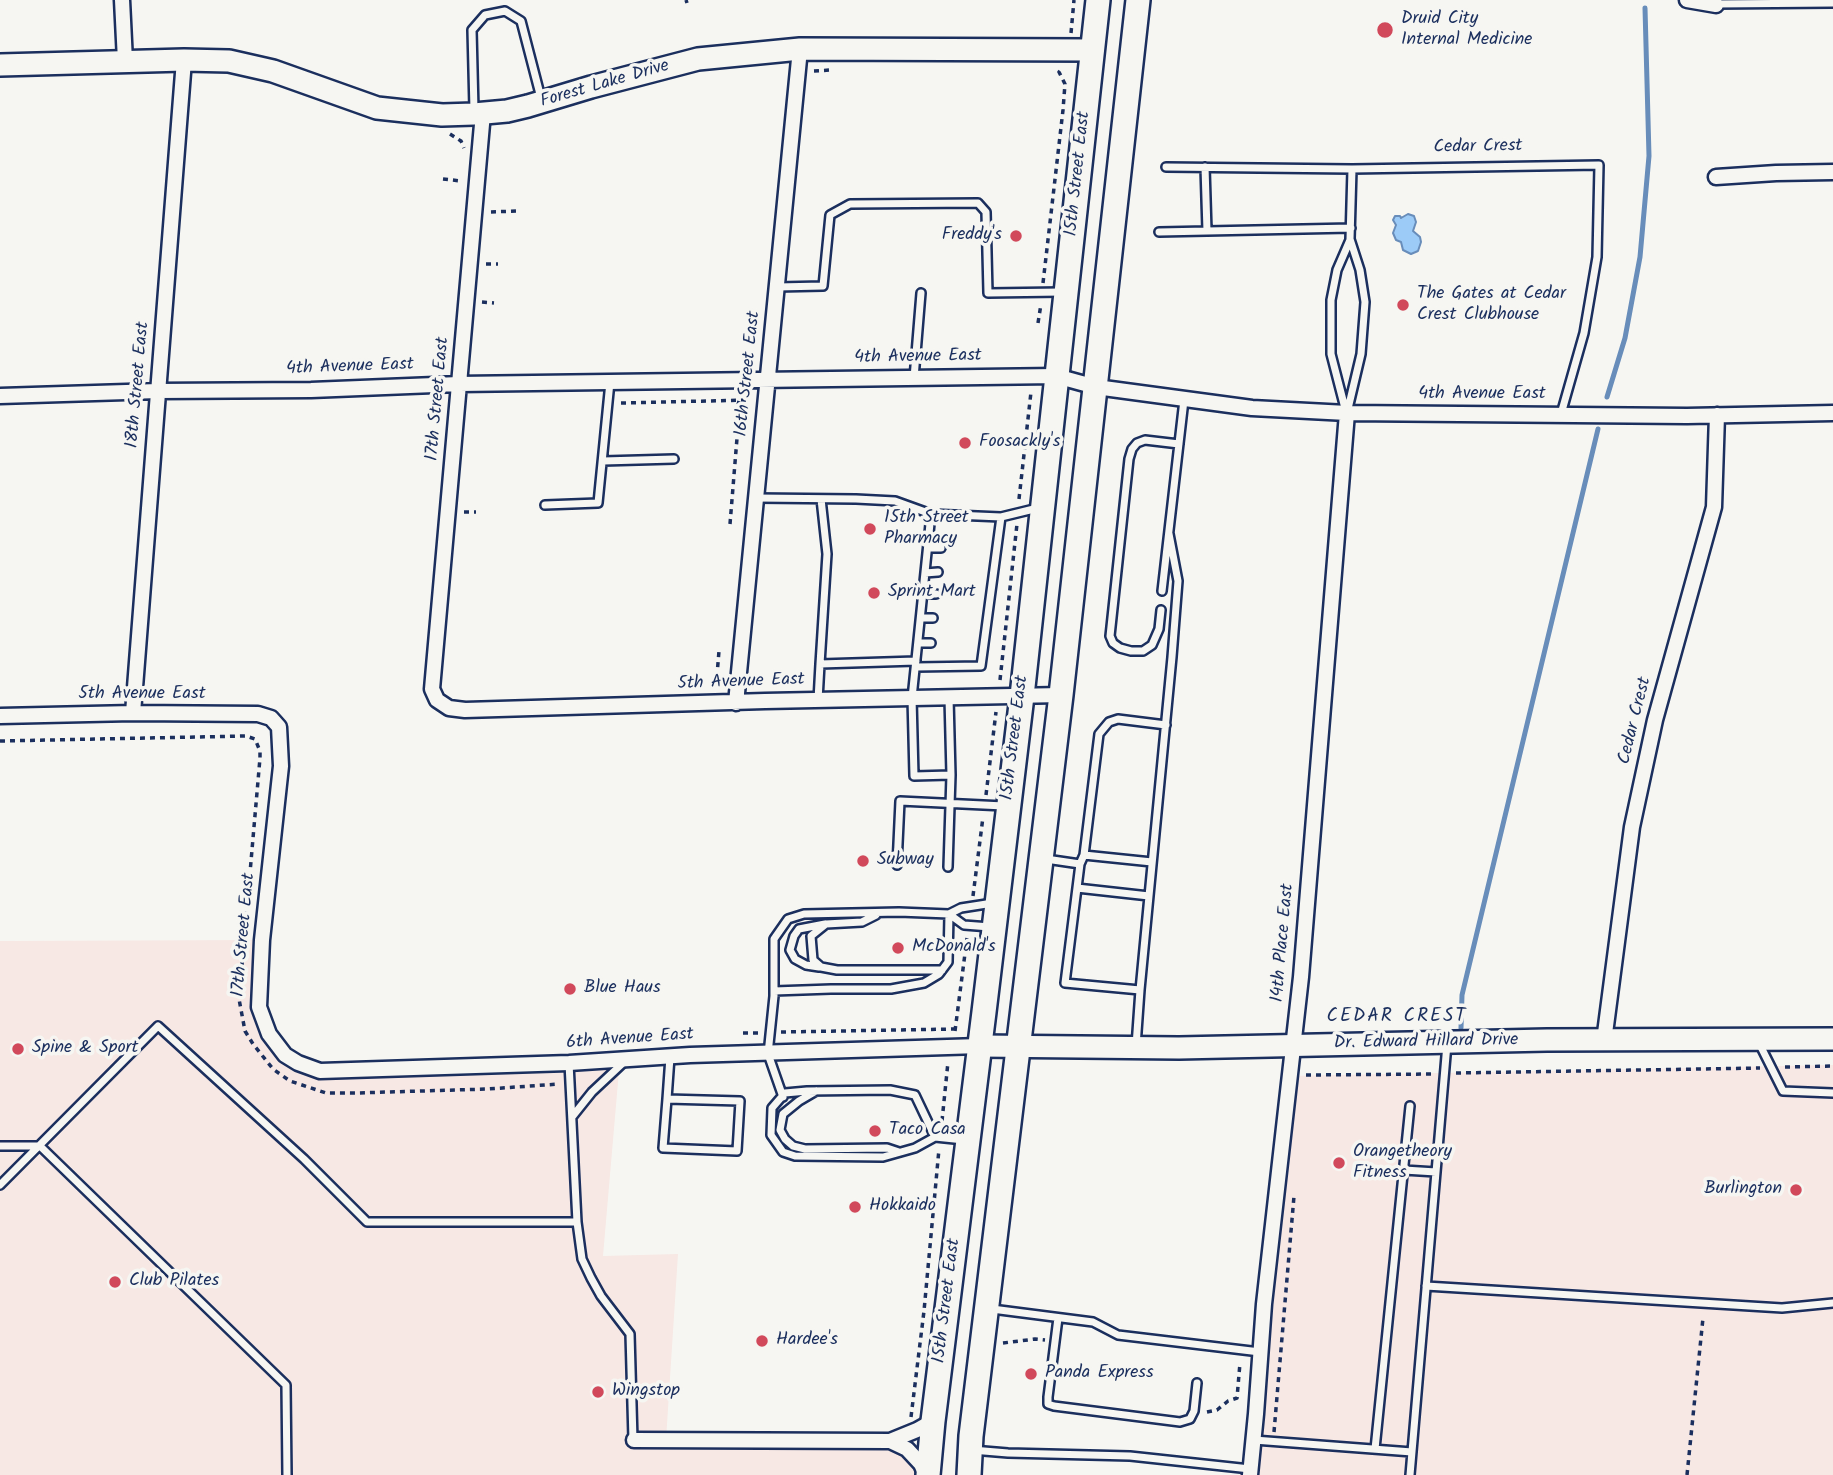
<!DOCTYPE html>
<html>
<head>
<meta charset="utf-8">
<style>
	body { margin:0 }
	canvas { display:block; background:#f6f6f2 }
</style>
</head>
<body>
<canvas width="1833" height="1475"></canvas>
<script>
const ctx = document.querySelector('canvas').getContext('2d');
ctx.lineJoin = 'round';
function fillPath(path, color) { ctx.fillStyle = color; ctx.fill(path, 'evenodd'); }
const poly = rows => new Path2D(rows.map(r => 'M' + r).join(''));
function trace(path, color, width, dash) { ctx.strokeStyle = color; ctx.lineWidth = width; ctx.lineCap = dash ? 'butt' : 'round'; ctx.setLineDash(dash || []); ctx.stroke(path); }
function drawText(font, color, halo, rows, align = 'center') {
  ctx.font = font + ' Kalam,sans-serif'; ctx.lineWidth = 7; ctx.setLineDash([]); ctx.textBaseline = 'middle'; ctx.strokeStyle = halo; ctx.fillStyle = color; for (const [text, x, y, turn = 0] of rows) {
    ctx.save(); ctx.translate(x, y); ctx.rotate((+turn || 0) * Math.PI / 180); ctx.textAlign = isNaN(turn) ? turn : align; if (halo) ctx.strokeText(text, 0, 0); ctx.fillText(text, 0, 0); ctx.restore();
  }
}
const built = poly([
	[262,940,259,1007,269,1034,307,1067,620,1059,603,1256,678,1254,666,1440,921,1451,919,1475,0,1475,0,941],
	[1833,1065,1833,1475,1250,1475,1289,1076]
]);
const water = poly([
	[1408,214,1414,216,1416,222,1413,231,1420,237,1421,242,1418,251,1411,254,1403,250,1401,242,1396,240,1393,233,1396,225,1393,220,1395,216,1400,216,1401,218,1408,214]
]);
const stream = poly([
	[1607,397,1625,338,1640,257,1649,156,1645,8],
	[1461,1028,1462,995,1598,429]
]);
const path = poly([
	[686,0,687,3],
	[1071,33,1074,0],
	[814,71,831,70],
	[450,134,461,141,464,148],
	[443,179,461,181],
	[491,212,517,211],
	[486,264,498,264],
	[1043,283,1063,110,1065,84,1059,72,1061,70],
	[482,302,494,303],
	[1038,323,1041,304],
	[621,403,749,400],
	[1019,499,1031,392],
	[464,512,476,512],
	[730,524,738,426,737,409,739,401],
	[1000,680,1017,524],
	[716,687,719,651],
	[0,741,246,736,255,739,260,751,260,758,239,999,245,1031,253,1044,273,1069,290,1081,326,1093,356,1093,488,1089,559,1084],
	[986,795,996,712],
	[973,896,983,817],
	[955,1031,967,938],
	[781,1032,955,1029],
	[743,1033,759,1033],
	[1785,1067,1833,1066],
	[1456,1073,1760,1068],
	[1306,1075,1434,1074],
	[942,1121,948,1062],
	[1003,1343,1035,1339,1045,1340],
	[1207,1412,1217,1410,1228,1401,1237,1398,1240,1363],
	[911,1417,924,1311,939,1149],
	[1274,1432,1294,1196],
	[1687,1475,1703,1318]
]);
const lane = poly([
	[1716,4,1833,3],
	[474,110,472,30,485,15,505,11,521,21,541,98],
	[1166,167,1352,169],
	[1205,167,1207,231,1351,228],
	[1159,232,1207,231],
	[777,287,823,286,830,215,850,204,978,203,986,212,988,293,1062,292],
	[914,378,921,293],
	[1346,412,1331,354,1331,300,1337,270,1350,240],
	[1347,413,1361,354,1365,302,1360,270,1350,239,1352,169,1599,165,1597,257,1584,333,1561,414],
	[603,461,674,459],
	[756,498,856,499,895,501,931,514,1001,517,1038,508],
	[545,505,598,503,610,382],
	[931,514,912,698,914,776,951,775,949,698],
	[928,548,941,548],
	[925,573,938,572],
	[1162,591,1184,400],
	[923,594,936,594],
	[1161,610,1159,629,1152,645,1143,651,1131,651,1120,648,1113,643,1110,636,1129,459,1132,449,1137,443,1145,440,1179,444],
	[921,618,933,618],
	[918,643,931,643],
	[820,664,827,554,821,499],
	[916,667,981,666,1001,517],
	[818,700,820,664,916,661],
	[1084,855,1152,862],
	[1046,859,1080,864],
	[897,865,900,801,1004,806],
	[948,867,951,775],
	[1077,888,1149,896,1140,990,1065,983,1080,864,1084,855,1099,734,1109,722,1118,719,1166,725],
	[1149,896,1172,657,1178,581,1169,534],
	[949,914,964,925,990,927],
	[876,915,862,922,826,924,811,936,813,960,821,967,837,970,942,970],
	[819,967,806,965,795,959,790,950,794,936,799,929,825,924],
	[774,991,831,989,891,989,924,983,939,974,948,962,949,914],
	[1759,1043,1783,1091,1833,1093],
	[1136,1046,1140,990],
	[569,1063,577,1222,582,1259,591,1278,601,1296,630,1334,633,1440],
	[816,1091,799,1101,783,1114,780,1130,785,1139,793,1146,805,1149,887,1148,899,1152],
	[783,1097,768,1054,774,996,774,939,788,919,804,914,899,912,949,914,961,908,993,903],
	[667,1099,663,1148,737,1151,740,1101,667,1099,670,1057],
	[572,1117,592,1092,624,1062],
	[935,1137,915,1095,890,1090,807,1091,785,1093,772,1108,771,1135,783,1152,795,1156,883,1157,915,1148,935,1137,964,1140],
	[0,1146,40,1146,286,1385,287,1475],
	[1404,1170,1436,1172],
	[0,1185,158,1026,304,1159,367,1222,577,1222],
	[1426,1286,1782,1308,1833,1303],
	[992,1309,1093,1322,1118,1335,1260,1352],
	[1058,1318,1048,1397,1048,1404,1054,1406,1180,1422,1190,1419,1194,1411,1197,1383],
	[1254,1440,1412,1452],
	[1375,1449,1410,1106],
	[972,1450,1008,1453,1130,1456,1250,1469],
	[1410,1475,1447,1044]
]);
const street = poly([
	[122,0,125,61],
	[1687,0,1716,5],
	[483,113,432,689,437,700,449,708,465,710,765,701,1061,695],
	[1716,177,1776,173,1833,172],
	[0,396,158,391,311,390,459,384,1056,376,1096,387,1252,408,1347,413,1687,416,1833,413],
	[736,703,800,49],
	[133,713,184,60],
	[0,716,133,713,258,714,271,718,279,727,281,766,262,940,259,1007,269,1034,285,1055,298,1063,320,1071,569,1063,690,1055,980,1046],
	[1604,1041,1632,827,1655,720,1714,507,1717,415],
	[634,1440,890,1441,907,1449,921,1464,926,1475],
	[890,1441,917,1430,933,1421],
	[1250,1475,1256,1414,1264,1304,1301,977,1347,413]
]);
const secondary = poly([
	[0,65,184,60,229,61,273,71,377,108,442,115,474,114,507,111,528,106,591,87,698,59,800,49,1093,50],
	[980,1046,1179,1048,1547,1040,1833,1039]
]);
const primary = poly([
	[928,1475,933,1421,984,1012,1022,696,1098,0],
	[969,1475,971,1436,1061,695,1138,0]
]);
const markers = [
	[1385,30,9,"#d1495b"],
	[1016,236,7,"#d1495b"],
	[1403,305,7,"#d1495b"],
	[965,443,7,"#d1495b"],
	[870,529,7,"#d1495b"],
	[874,593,7,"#d1495b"],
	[863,861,7,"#d1495b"],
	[898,948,7,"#d1495b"],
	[570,989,7,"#d1495b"],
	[18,1049,7,"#d1495b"],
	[875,1131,7,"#d1495b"],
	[1339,1163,7,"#d1495b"],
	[1796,1190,7,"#d1495b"],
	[855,1207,7,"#d1495b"],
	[115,1282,7,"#d1495b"],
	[762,1341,7,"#d1495b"],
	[1031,1374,7,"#d1495b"],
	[598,1392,7,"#d1495b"]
];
const poiNames = [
	["Druid City",1401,20],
	["Internal Medicine",1401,41],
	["Freddy's",1002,236,"right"],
	["The Gates at Cedar",1417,295],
	["Crest Clubhouse",1417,316],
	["Foosackly's",979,443],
	["15th Street",884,519],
	["Pharmacy",884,540],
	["Sprint Mart",888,593],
	["Subway",877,861],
	["McDonald's",912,948],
	["Blue Haus",584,989],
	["Spine & Sport",32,1049],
	["Taco Casa",889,1131],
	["Orangetheory",1353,1153],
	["Fitness",1353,1174],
	["Burlington",1782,1190,"right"],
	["Hokkaido",869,1207],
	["Club Pilates",129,1282],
	["Hardee's",776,1341],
	["Panda Express",1045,1374],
	["Wingstop",612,1392]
];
const streetNames = [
	["Forest Lake Drive",605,85,-16],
	["Cedar Crest",1478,148,-1],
	["15th Street East",1079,174,-84],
	["4th Avenue East",918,358,-1],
	["4th Avenue East",350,368,-2],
	["16th Street East",749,374,-84],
	["18th Street East",139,385,-85],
	["4th Avenue East",1482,395],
	["17th Street East",439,399,-85],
	["5th Avenue East",741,683,-2],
	["5th Avenue East",142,695],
	["Cedar Crest",1636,721,-76],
	["15th Street East",1016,738,-83],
	["17th Street East",245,935,-85],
	["14th Place East",1284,943,-85],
	["6th Avenue East",630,1040,-4],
	["Dr. Edward Hillard Drive",1426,1043,-1],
	["15th Street East",948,1301,-83]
];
const neighbourhoodNames = [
	["CEDAR CREST",1397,1018]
];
fillPath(built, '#f7e8e4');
fillPath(water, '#9ccbf7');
trace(water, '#688dba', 2);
trace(stream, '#688dba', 5);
trace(lane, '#1b2f5e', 12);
trace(street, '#1b2f5e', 19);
trace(secondary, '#1b2f5e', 26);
trace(primary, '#1b2f5e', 28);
trace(path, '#1b2f5e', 3.5, [5, 5]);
trace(lane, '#f6f6f2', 7);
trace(street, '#f6f6f2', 14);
trace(secondary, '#f6f6f2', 21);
trace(primary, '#f6f6f2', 23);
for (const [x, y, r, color] of markers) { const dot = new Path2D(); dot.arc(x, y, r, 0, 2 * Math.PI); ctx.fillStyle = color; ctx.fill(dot); trace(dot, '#f6f6f2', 2.5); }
drawText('18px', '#1b2f5e', '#f6f6f2', poiNames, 'left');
drawText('18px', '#1b2f5e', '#f6f6f2', streetNames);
ctx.letterSpacing = '2px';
drawText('19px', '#1b2f5e', '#f6f6f2', neighbourhoodNames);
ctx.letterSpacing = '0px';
</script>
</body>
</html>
